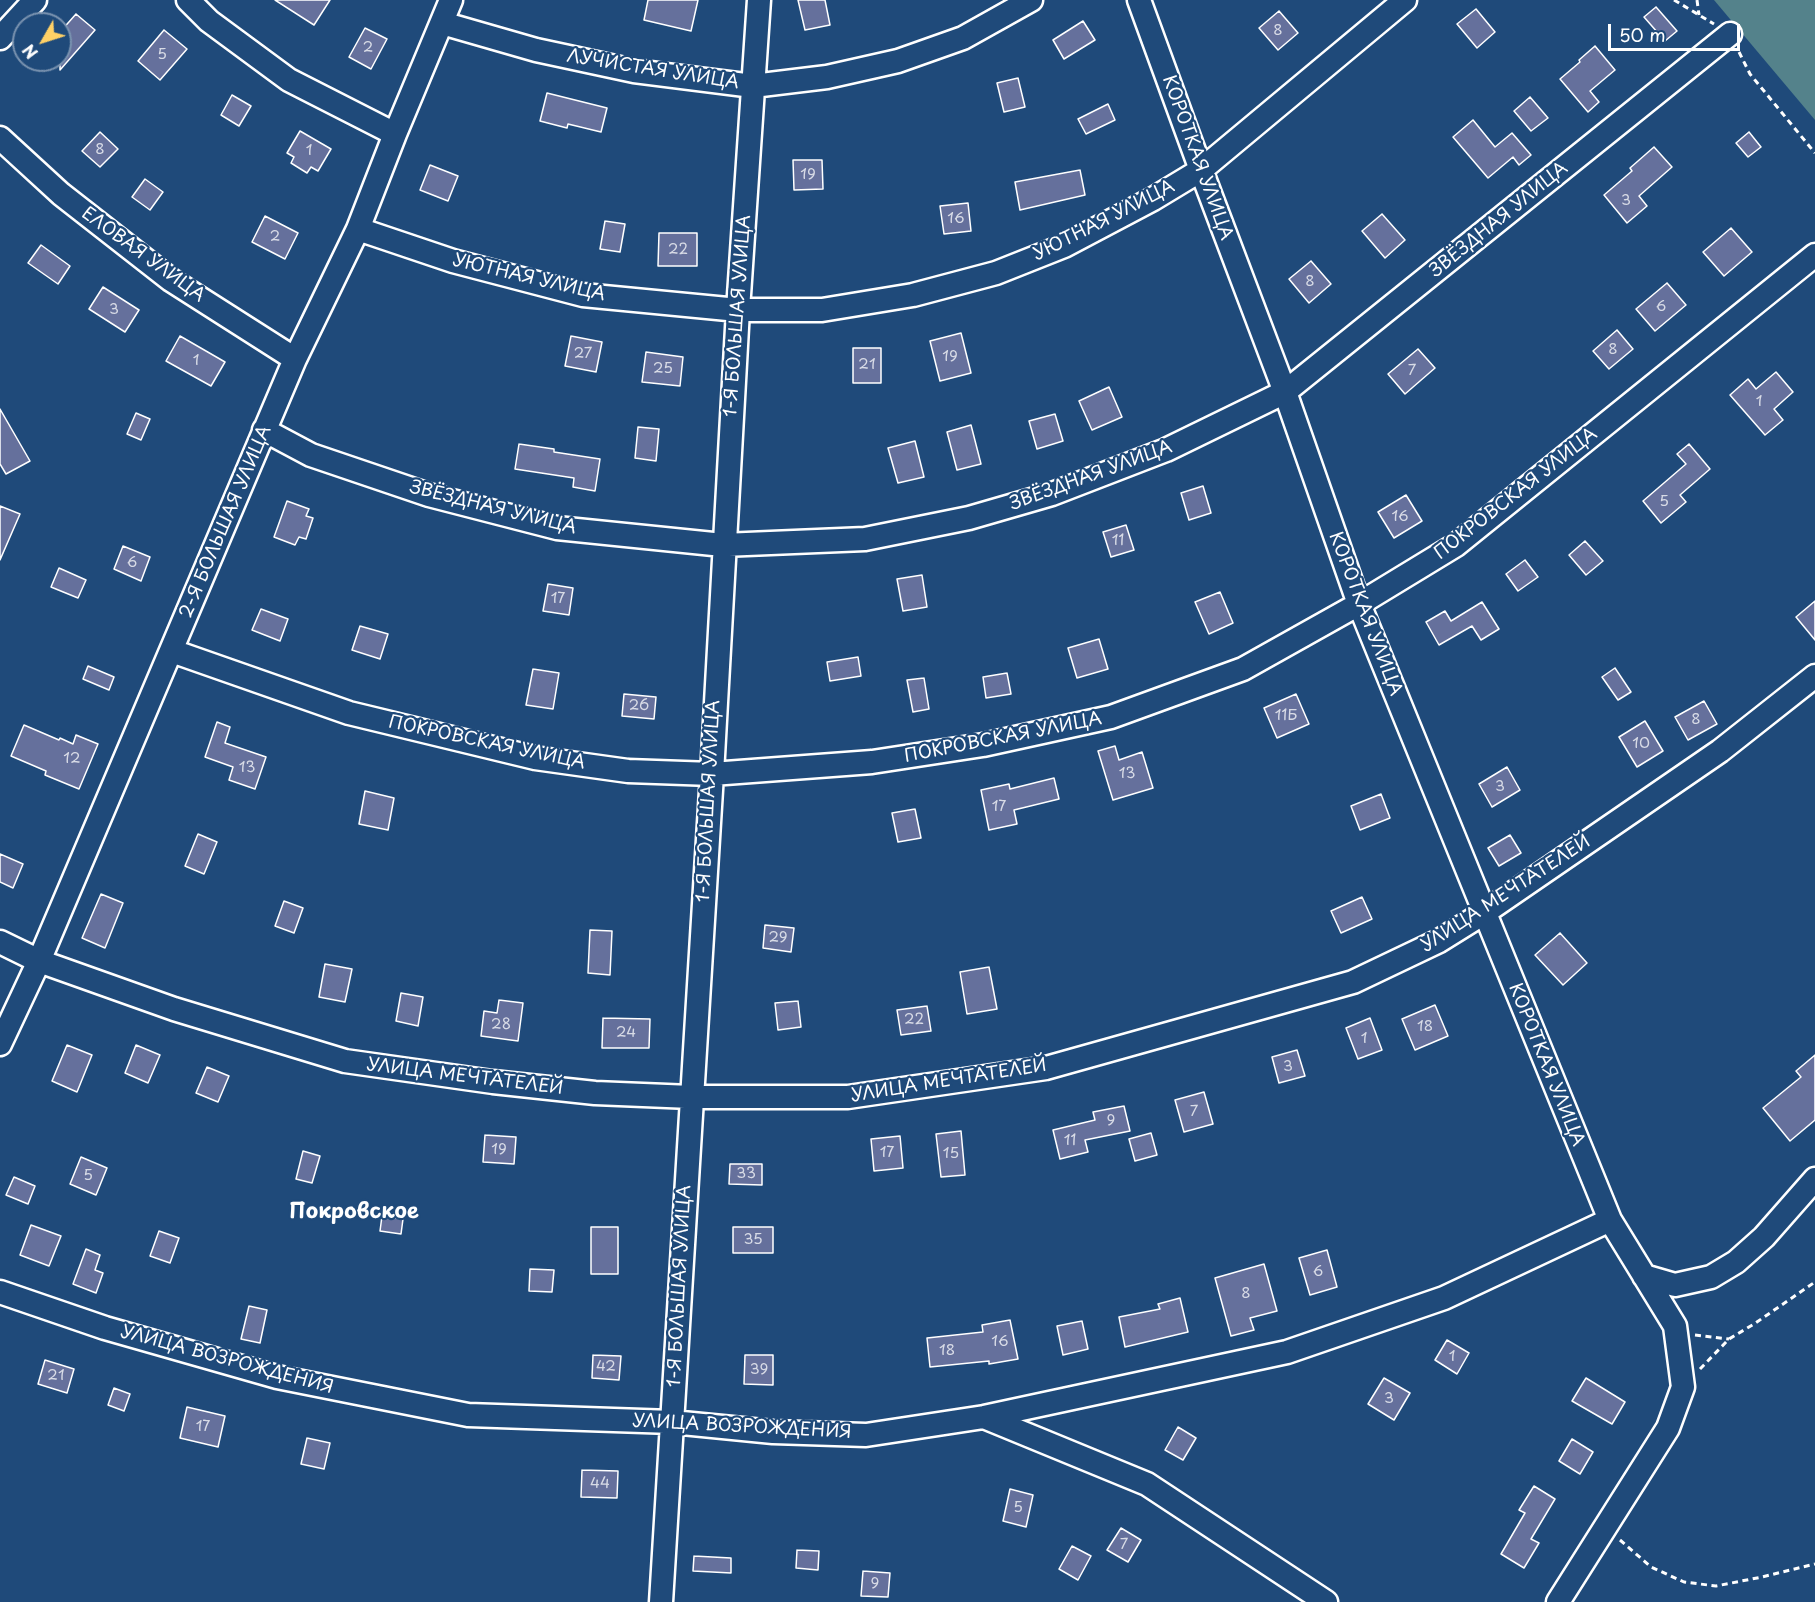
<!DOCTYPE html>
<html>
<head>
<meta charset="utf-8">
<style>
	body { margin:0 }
	#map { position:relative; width:1815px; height:1602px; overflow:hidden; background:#1f4a7a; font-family:"Playpen Sans",sans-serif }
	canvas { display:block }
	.north { position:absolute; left:12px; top:12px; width:60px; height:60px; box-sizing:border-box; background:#1f4a7a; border:2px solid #7992af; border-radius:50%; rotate:231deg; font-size:16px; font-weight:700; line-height:24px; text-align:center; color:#fff }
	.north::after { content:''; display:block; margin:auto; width:21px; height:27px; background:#ffd166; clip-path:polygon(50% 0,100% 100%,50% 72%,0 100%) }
	.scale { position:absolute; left:1608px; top:24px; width:132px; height:27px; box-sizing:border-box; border:3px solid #fff; border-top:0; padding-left:8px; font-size:18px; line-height:21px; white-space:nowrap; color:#fff; -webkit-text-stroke:4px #1f4a7a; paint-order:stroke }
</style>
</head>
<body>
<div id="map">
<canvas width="1815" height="1602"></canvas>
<div class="north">N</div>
<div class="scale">50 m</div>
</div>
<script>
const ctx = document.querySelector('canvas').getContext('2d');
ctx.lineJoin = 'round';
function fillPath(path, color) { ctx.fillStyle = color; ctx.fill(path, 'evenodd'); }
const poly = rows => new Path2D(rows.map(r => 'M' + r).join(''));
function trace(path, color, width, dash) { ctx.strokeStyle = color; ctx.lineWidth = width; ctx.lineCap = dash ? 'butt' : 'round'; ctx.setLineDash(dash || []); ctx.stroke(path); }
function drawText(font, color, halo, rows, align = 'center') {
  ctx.font = font + ' "Playpen Sans",sans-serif'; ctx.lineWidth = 4.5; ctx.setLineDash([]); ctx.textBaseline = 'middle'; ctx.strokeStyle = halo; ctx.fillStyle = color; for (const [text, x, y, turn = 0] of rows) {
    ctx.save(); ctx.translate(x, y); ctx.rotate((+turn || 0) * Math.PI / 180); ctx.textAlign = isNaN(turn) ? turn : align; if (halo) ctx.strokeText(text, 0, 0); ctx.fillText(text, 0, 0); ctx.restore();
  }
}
const green = poly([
	[1714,0,1815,0,1815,120]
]);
const building = poly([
	[275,0,330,0,314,25,275,0],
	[648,0,698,0,691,31,644,20,648,0],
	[798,0,825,0,830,25,805,30,798,0],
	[1656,7,1677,31,1665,41,1644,17,1656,7],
	[1476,9,1495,32,1477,48,1457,24,1476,9],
	[1279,11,1298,33,1278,50,1259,28,1279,11],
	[76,14,95,30,60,70,60,32,76,14],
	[1083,21,1095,40,1064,59,1053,40,1083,21],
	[365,28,387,39,371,69,349,57,365,28],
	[164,30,187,49,160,80,138,61,164,30],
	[1595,46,1615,70,1590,91,1599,102,1588,112,1560,79,1580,62,1579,60,1595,46],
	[1018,78,1025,107,1004,112,997,83,1018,78],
	[547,93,607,108,601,132,568,124,567,128,540,121,547,93],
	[232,95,251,106,239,126,221,115,232,95],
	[1530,97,1548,118,1531,131,1514,111,1530,97],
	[1108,104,1115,120,1086,134,1078,119,1108,104],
	[1473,120,1495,147,1512,133,1531,155,1519,165,1513,157,1488,178,1453,137,1473,120],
	[300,131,331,149,318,171,311,167,307,173,291,163,294,157,287,153,300,131],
	[100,132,118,149,100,167,82,151,100,132],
	[1749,132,1761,147,1748,157,1736,143,1749,132],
	[1654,147,1672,167,1639,196,1647,206,1627,223,1604,195,1632,171,1630,168,1654,147],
	[793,160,822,160,823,189,794,190,793,160],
	[430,165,458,176,448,201,420,190,430,165],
	[1080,170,1085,195,1020,210,1015,182,1080,170],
	[145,179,163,192,150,210,132,197,145,179],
	[968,203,971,231,944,234,940,206,968,203],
	[1382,214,1405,240,1385,258,1362,231,1382,214],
	[265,216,298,233,285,259,252,242,265,216],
	[605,221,625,224,620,252,600,249,605,221],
	[1731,228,1752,252,1724,276,1703,252,1731,228],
	[659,233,697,233,697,266,658,266,659,233],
	[41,245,70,266,58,284,28,263,41,245],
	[1311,261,1331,284,1309,303,1289,279,1311,261],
	[1667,283,1686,305,1655,331,1636,309,1667,283],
	[103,287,139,310,125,332,89,309,103,287],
	[1617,330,1633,349,1609,369,1593,351,1617,330],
	[961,333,971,373,940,381,930,341,961,333],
	[180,336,225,362,211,386,166,361,180,336],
	[571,336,602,342,596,372,565,366,571,336],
	[853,348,881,348,881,383,853,383,853,348],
	[1418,349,1435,368,1405,394,1388,374,1418,349],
	[646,352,683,357,680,386,642,382,646,352],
	[1776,372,1793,392,1774,409,1783,420,1765,435,1730,395,1748,379,1756,389,1776,372],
	[1109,387,1122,417,1092,430,1079,401,1109,387],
	[0,409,30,461,6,474,0,464,0,409],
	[136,413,150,419,141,440,127,434,136,413],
	[1055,414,1063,441,1037,449,1029,421,1055,414],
	[971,425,981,464,957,470,947,432,971,425],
	[638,427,659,429,656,461,635,458,638,427],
	[915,441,924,477,898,483,888,448,915,441],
	[519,444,554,449,554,452,600,459,595,491,573,487,574,478,515,469,519,444],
	[1689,444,1710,469,1680,495,1686,502,1661,523,1643,501,1686,464,1677,454,1689,444],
	[1203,486,1211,513,1189,520,1181,493,1203,486],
	[1406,495,1422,521,1394,538,1378,512,1406,495],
	[287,501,309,509,306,516,313,518,306,539,299,537,295,545,274,537,287,501],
	[0,506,20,514,0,560,0,506],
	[1126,525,1134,550,1111,557,1103,532,1126,525],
	[1585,541,1603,561,1586,575,1569,555,1585,541],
	[123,546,150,557,141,581,114,569,123,546],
	[1525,560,1538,577,1518,591,1506,574,1525,560],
	[59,568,86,580,78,598,51,587,59,568],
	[922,575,927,607,903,611,897,579,922,575],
	[548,584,573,588,569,615,543,611,548,584],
	[1220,592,1233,623,1209,634,1195,602,1220,592],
	[1815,601,1815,640,1796,617,1815,601],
	[1482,602,1499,629,1481,640,1472,626,1439,645,1426,622,1445,611,1451,621,1482,602],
	[261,609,288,619,280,641,252,630,261,609],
	[360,626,388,634,380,659,352,650,360,626],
	[1099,639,1108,669,1077,678,1068,648,1099,639],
	[858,657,861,676,830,681,827,662,858,657],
	[88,666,114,677,109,690,83,679,88,666],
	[1615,668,1631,692,1618,700,1602,677,1615,668],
	[533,669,559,673,553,709,526,705,533,669],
	[1007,673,1011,694,986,698,983,677,1007,673],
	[924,678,929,709,913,712,907,680,924,678],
	[624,694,656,697,654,719,622,716,624,694],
	[1296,694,1309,724,1277,738,1264,708,1296,694],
	[1704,701,1717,724,1688,740,1675,717,1704,701],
	[1645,721,1663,751,1637,767,1619,737,1645,721],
	[217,722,230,727,225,743,266,757,255,789,229,780,233,767,205,757,217,722],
	[24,725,59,740,60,738,73,744,76,735,98,744,79,789,45,775,46,771,11,756,24,725],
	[1115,746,1119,760,1142,752,1153,788,1113,800,1098,751,1115,746],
	[1507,767,1520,790,1492,807,1479,784,1507,767],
	[1054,778,1059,799,1014,810,1017,824,989,830,981,790,1009,784,1010,789,1054,778],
	[365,791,394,798,388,830,359,824,365,791],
	[1381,794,1390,818,1360,830,1351,806,1381,794],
	[915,809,921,838,898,842,892,813,915,809],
	[198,834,217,842,204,874,185,866,198,834],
	[1510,835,1521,853,1499,866,1488,848,1510,835],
	[0,854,23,864,13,888,0,882,0,854],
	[101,894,123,903,105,948,82,938,101,894],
	[1362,897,1372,919,1341,933,1331,911,1362,897],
	[284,901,303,908,294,933,275,926,284,901],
	[765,925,794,928,791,952,763,948,765,925],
	[590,930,612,931,610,975,588,973,590,930],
	[1560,933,1587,963,1563,985,1535,955,1560,933],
	[325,964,352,969,345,1002,319,997,325,964],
	[989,967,997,1009,967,1014,960,972,989,967],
	[401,993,423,997,418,1026,396,1021,401,993],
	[499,1000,523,1003,518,1041,481,1036,484,1011,497,1013,499,1000],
	[798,1001,801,1027,778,1030,775,1003,798,1001],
	[1435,1005,1448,1036,1415,1050,1402,1019,1435,1005],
	[927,1006,931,1031,901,1035,897,1010,927,1006],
	[603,1018,650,1019,649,1048,602,1048,603,1018],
	[1370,1018,1382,1050,1358,1059,1346,1028,1370,1018],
	[67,1045,92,1055,77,1092,52,1081,67,1045],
	[136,1045,160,1055,148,1083,125,1073,136,1045],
	[1297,1050,1305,1076,1279,1083,1272,1057,1297,1050],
	[1815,1055,1815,1120,1790,1141,1763,1108,1801,1077,1796,1071,1815,1055],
	[207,1067,229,1076,218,1102,196,1093,207,1067],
	[1204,1092,1213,1124,1184,1132,1175,1100,1204,1092],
	[1124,1106,1130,1131,1085,1140,1088,1152,1060,1159,1053,1130,1095,1120,1093,1112,1124,1106],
	[961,1131,965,1175,941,1177,936,1134,961,1131],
	[1151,1133,1157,1155,1135,1161,1129,1139,1151,1133],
	[485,1135,516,1137,514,1164,483,1162,485,1135],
	[900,1136,903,1168,874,1171,871,1139,900,1136],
	[303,1151,320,1156,312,1183,296,1179,303,1151],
	[81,1157,107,1168,96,1195,70,1184,81,1157],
	[730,1164,762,1164,762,1185,729,1184,730,1164],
	[14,1177,35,1186,28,1204,6,1195,14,1177],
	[382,1216,403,1219,401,1234,380,1231,382,1216],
	[31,1225,61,1236,49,1266,20,1255,31,1225],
	[591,1227,618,1227,618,1274,591,1274,591,1227],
	[733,1227,773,1227,773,1253,733,1253,733,1227],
	[159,1231,179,1238,170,1263,150,1256,159,1231],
	[86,1249,100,1255,95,1270,103,1273,96,1293,73,1284,86,1249],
	[1327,1250,1337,1287,1310,1295,1299,1258,1327,1250],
	[1264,1264,1277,1311,1250,1318,1254,1330,1231,1336,1215,1278,1264,1264],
	[530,1269,554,1270,552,1292,529,1291,530,1269],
	[1180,1298,1188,1332,1125,1347,1119,1317,1160,1309,1158,1304,1180,1298],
	[249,1306,267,1310,260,1343,241,1339,249,1306],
	[1010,1320,1018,1359,989,1364,989,1361,930,1367,927,1338,983,1332,982,1325,1010,1320],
	[1082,1321,1088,1349,1063,1355,1057,1326,1082,1321],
	[1447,1340,1469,1353,1457,1374,1435,1360,1447,1340],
	[593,1355,621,1356,619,1380,592,1378,593,1355],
	[745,1355,773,1355,773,1385,744,1384,745,1355],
	[45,1360,74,1369,67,1393,38,1384,45,1360],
	[1384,1378,1410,1393,1394,1420,1368,1404,1384,1378],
	[1586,1378,1625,1402,1612,1424,1572,1401,1586,1378],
	[114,1388,130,1394,124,1411,108,1405,114,1388],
	[187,1407,225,1416,218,1447,180,1438,187,1407],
	[1178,1427,1196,1438,1183,1460,1165,1450,1178,1427],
	[307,1438,330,1443,324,1469,301,1464,307,1438],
	[1572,1439,1593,1452,1580,1474,1559,1461,1572,1439],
	[582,1470,618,1471,617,1498,581,1497,582,1470],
	[1534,1486,1555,1499,1531,1539,1539,1543,1524,1568,1501,1554,1525,1513,1519,1510,1534,1486],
	[1010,1489,1033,1495,1026,1527,1003,1521,1010,1489],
	[1121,1528,1141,1540,1128,1562,1107,1550,1121,1528],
	[1072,1546,1091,1556,1078,1580,1059,1569,1072,1546],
	[797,1550,819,1551,818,1570,796,1568,797,1550],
	[694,1556,731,1558,731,1573,693,1571,694,1556],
	[863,1571,890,1573,888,1597,861,1596,863,1571]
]);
const path = poly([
	[1674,0,1714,24],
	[1697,0,1699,15],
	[1739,52,1750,74,1815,153],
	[1695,1335,1729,1339],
	[1700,1369,1729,1339,1754,1324,1815,1282],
	[1620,1540,1651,1567,1684,1582,1716,1586,1762,1577,1815,1564]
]);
const minor = poly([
	[188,0,209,21,289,80,395,134],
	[1139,0,1201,170,1285,392,1359,604,1610,1220,1675,1326,1683,1387,1668,1428,1558,1602],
	[442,23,536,50,634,71,753,86,827,77,898,61,963,38,1031,0],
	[0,38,35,0],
	[0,138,61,194,171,280,295,359],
	[358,229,453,261,583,295,738,310,822,310,913,295,996,273,1064,246,1153,199,1201,170,1405,0],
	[264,430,311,455,429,495,557,528,723,545,865,539,969,518,1052,494,1166,450,1285,392,1730,34],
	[172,651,349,713,535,758,628,771,712,774,872,762,983,745,1111,717,1243,669,1359,604,1456,545,1815,255],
	[0,942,39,961,174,1009,345,1061,493,1082,595,1093,691,1097,848,1097,1046,1068,1353,982,1439,941,1484,913,1720,751,1815,676],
	[0,1044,39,961,295,359,358,229,395,134,451,0],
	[1644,1276,1675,1285,1711,1277,1736,1262,1764,1237,1815,1179],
	[0,1292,105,1328,277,1377,468,1415,672,1422,773,1432,866,1435,984,1417,1287,1352,1444,1298,1610,1220],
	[984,1417,1147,1484,1326,1602],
	[661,1602,712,774,738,310,759,0]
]);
const numberNames = [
	["8",1278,31],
	["2",368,48],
	["5",162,55],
	["8",100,150],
	["1",309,151],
	["19",808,175],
	["3",1626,201],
	["16",956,219],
	["2",275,237],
	["22",678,250],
	["8",1310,282],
	["6",1661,307],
	["3",114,310],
	["8",1613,350],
	["27",583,354],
	["19",950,357],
	["1",196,361],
	["21",867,365],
	["25",663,369],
	["7",1412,371],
	["1",1759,402],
	["5",1664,502],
	["16",1400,517],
	["11",1118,541],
	["6",132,563],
	["17",558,599],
	["26",639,706],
	["11Б",1286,716],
	["8",1696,720],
	["10",1641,744],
	["12",72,759],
	["13",247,768],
	["13",1127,774],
	["3",1500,787],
	["17",999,807],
	["29",778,938],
	["22",914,1020],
	["28",501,1025],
	["18",1425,1027],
	["24",626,1033],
	["1",1364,1039],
	["3",1288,1067],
	["7",1194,1112],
	["9",1111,1121],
	["11",1070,1141],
	["19",499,1150],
	["17",887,1153],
	["15",951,1154],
	["33",746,1174],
	["5",88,1176],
	["35",753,1240],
	["6",1318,1272],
	["8",1246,1294],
	["16",1000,1342],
	["18",947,1351],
	["1",1452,1357],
	["42",606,1367],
	["39",759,1370],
	["21",56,1376],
	["3",1389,1399],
	["17",203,1427],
	["44",600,1484],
	["5",1018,1508],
	["7",1124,1545],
	["9",875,1584]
];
const streetNames = [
	["ЛУЧИСТАЯ УЛИЦА",653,70,9],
	["КОРОТКАЯ УЛИЦА",1197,158,70],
	["ЗВЁЗДНАЯ УЛИЦА",1499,220,-39],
	["УЮТНАЯ УЛИЦА",1104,221,-27],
	["ЕЛОВАЯ УЛИЦА",143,255,36],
	["УЮТНАЯ УЛИЦА",529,278,13],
	["1-Я БОЛЬШАЯ УЛИЦА",738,316,-86],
	["ЗВЁЗДНАЯ УЛИЦА",1091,476,-20],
	["ПОКРОВСКАЯ УЛИЦА",1516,494,-38],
	["ЗВЁЗДНАЯ УЛИЦА",493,508,14],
	["2-Я БОЛЬШАЯ УЛИЦА",226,522,-67],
	["КОРОТКАЯ УЛИЦА",1365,614,69],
	["ПОКРОВСКАЯ УЛИЦА",1003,738,-11],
	["ПОКРОВСКАЯ УЛИЦА",487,743,12],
	["1-Я БОЛЬШАЯ УЛИЦА",709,801,-87],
	["УЛИЦА МЕЧТАТЕЛЕЙ",1506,894,-33],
	["КОРОТКАЯ УЛИЦА",1546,1065,68],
	["УЛИЦА МЕЧТАТЕЛЕЙ",465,1077,7],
	["УЛИЦА МЕЧТАТЕЛЕЙ",949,1081,-9],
	["1-Я БОЛЬШАЯ УЛИЦА",680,1286,-87],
	["УЛИЦА ВОЗРОЖДЕНИЯ",227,1360,15],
	["УЛИЦА ВОЗРОЖДЕНИЯ",742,1427,3]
];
const quarterNames = [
	["Покровское",354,1212]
];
fillPath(green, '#54828b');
fillPath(building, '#65709c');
trace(building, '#fff', 1.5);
trace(minor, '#fff', 27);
trace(path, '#fff', 3, [6, 4.5]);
trace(minor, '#1f4a7a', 22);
drawText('15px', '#d8dbe6', null, numberNames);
drawText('18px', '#fff', '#1f4a7a', streetNames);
drawText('bold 21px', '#fff', '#1f4a7a', quarterNames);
</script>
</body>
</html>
